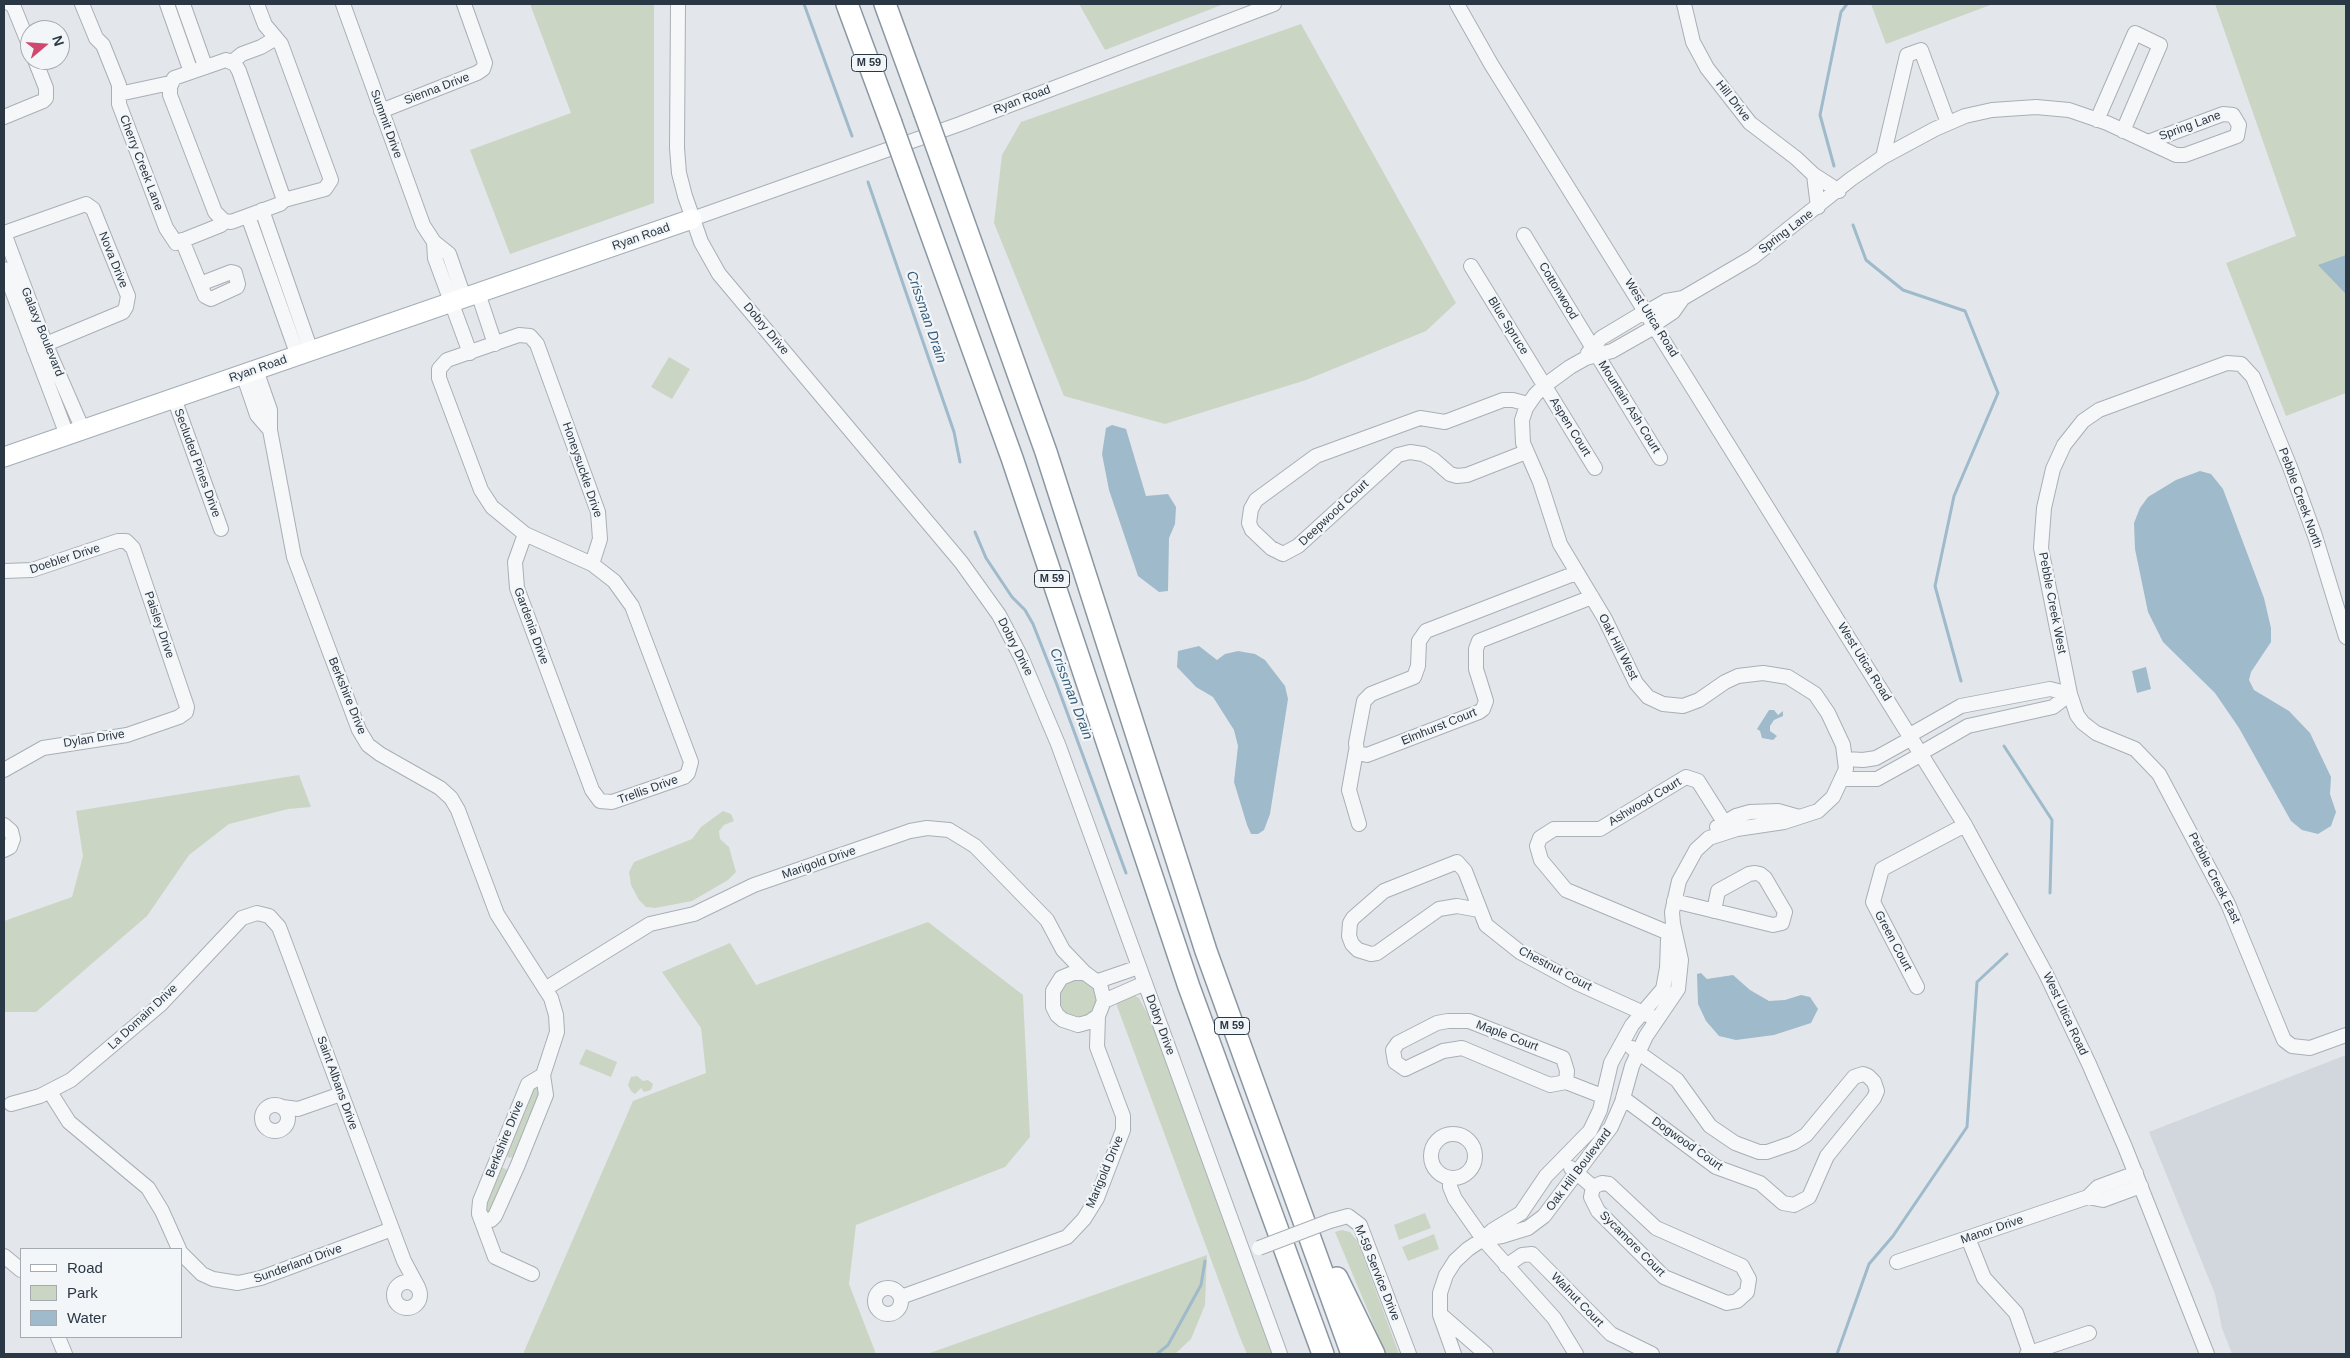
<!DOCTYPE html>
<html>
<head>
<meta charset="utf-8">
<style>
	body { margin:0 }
	#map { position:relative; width:2350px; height:1358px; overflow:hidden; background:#e3e7eb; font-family:Arial,sans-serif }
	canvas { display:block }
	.frame { position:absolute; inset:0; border:5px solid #2a3744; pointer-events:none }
	.legend { position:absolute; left:20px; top:1248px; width:162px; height:90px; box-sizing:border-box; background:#f3f6f8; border:1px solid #a3aab0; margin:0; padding:6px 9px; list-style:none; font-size:15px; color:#2a3744 }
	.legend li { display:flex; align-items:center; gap:10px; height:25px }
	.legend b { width:25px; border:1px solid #a3aab0 }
	.north { position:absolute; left:20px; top:20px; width:50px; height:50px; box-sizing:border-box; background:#f3f6f8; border:1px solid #a3aab0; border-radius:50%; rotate:72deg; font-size:14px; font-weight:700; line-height:20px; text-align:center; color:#2a3744 }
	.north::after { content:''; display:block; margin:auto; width:18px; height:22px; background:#d0486e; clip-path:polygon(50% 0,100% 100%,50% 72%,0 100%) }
</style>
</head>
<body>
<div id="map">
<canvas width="2350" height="1358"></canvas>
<div class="frame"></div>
<ul class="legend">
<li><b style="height:6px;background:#fff"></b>Road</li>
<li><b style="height:14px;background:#cbd5c4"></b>Park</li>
<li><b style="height:14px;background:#9ebacb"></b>Water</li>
</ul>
<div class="north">N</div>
</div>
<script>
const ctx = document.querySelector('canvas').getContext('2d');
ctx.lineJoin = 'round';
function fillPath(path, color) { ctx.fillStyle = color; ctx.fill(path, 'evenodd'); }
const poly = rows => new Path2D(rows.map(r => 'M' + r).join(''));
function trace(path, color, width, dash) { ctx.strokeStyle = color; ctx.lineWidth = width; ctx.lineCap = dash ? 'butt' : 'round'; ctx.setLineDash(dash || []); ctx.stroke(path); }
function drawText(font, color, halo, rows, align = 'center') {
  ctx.font = font + ' Arial,sans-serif'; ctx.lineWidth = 4.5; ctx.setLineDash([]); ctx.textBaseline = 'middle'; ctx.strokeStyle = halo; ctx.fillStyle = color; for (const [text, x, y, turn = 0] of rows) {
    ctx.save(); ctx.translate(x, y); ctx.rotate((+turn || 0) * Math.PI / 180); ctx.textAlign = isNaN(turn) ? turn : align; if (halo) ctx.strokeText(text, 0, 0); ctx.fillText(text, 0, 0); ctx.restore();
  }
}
const built = poly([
	[2346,1055,2346,1354,2232,1354,2222,1328,2215,1294,2149,1132]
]);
const green = poly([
	[530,4,654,4,654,203,510,254,470,150,571,113],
	[1079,4,1224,4,1105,50],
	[1871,4,1993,4,1886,44],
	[2215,4,2346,4,2346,393,2286,416,2226,263,2296,236],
	[1301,24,1456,303,1426,331,1306,380,1165,424,1064,396,994,223,1002,155,1021,122],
	[669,357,690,369,672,399,651,387],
	[299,775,311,807,288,809,229,824,189,855,147,916,36,1012,4,1012,4,921,72,897,83,856,76,811],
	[723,811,731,814,734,821,724,825,719,831,720,839,729,847,736,872,728,880,692,901,655,908,646,907,639,900,631,885,629,872,634,862,692,839,701,827],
	[928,922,1023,995,1030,1137,1005,1167,856,1225,849,1284,876,1354,523,1354,633,1101,706,1073,701,1028,662,972,730,943,756,985],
	'1059 999a19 19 0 1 1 38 0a19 19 0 1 1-38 0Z',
	[1131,994,1139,998,1154,1026,1274,1354,1247,1354,1239,1335,1117,1006,1116,1001],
	[586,1049,617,1062,611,1077,579,1064],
	[637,1076,643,1081,648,1080,653,1084,651,1090,644,1092,641,1088,635,1094,631,1091,628,1085,631,1077],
	[534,1087,538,1087,541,1093,516,1156,509,1158,506,1155],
	[501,1167,508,1170,508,1174,491,1213,485,1214,484,1204],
	[1425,1213,1431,1228,1399,1240,1394,1225],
	[1342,1230,1350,1232,1358,1242,1399,1354,1386,1354,1335,1232],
	[1434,1234,1439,1249,1408,1261,1402,1247],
	[1207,1255,1205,1305,1191,1339,1175,1354,927,1354]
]);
const water = poly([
	[2346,255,2346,294,2318,265],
	[1112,425,1126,429,1146,496,1168,494,1176,507,1175,524,1169,538,1168,591,1159,592,1138,576,1109,490,1102,454,1106,428],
	[2200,471,2211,474,2223,489,2264,598,2271,628,2271,642,2251,672,2249,680,2254,690,2289,711,2310,733,2331,777,2330,794,2336,812,2331,826,2318,834,2302,830,2291,821,2239,728,2215,693,2163,642,2148,612,2135,549,2134,523,2140,508,2148,497,2176,480],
	[1199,646,1217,660,1225,654,1238,651,1255,654,1265,660,1285,686,1288,699,1270,814,1264,830,1258,834,1251,834,1247,825,1234,782,1238,746,1234,730,1213,697,1196,687,1177,667,1178,651],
	[2146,667,2151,689,2137,693,2132,671],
	[1769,710,1774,710,1778,715,1783,711,1783,716,1774,720,1770,726,1770,731,1777,736,1773,740,1762,738,1760,731,1757,729],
	[1701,973,1707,979,1733,975,1750,990,1769,1001,1785,1000,1801,995,1810,997,1818,1009,1811,1023,1774,1035,1736,1040,1719,1036,1706,1021,1698,1004,1697,974]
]);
const stream = poly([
	[804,4,852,136],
	[1834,166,1820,115,1841,12,1847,4],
	[868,182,954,432,960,462],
	[1853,225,1866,260,1903,290,1965,311,1998,393,1954,496,1935,586,1961,681],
	[975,532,986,558,1012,597,1025,610,1033,624,1057,685,1126,873],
	[2004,746,2052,820,2050,893],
	[1157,1354,1168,1345,1201,1285,1205,1261],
	[1837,1354,1869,1264,1893,1236,1967,1127,1977,982,2007,954]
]);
const minor = poly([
	[10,4,13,5,30,47],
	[82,4,96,38,103,45,119,85,119,104,166,228,176,243,221,225,224,221],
	[167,4,191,72],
	[183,4,205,66],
	[257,4,265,25,281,44,331,180,325,189,284,200],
	[343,4,423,225,434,242,449,254,464,297],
	[678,4,677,148,679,173,685,196,701,242,719,274,961,562,999,615,1022,659,1058,744,1280,1354],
	[1457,4,1491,64,1965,825,2046,974,2089,1064,2125,1147,2207,1354],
	[1684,4,1693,42,1707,68,1750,123,1796,158,1814,175],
	[226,60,235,64,239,71,284,200,280,204,231,222,224,221,215,212,170,95,170,87,174,78,226,60],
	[232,62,242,54,261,47,276,38],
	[119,94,170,83],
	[381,111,477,73,483,69,485,63,464,4],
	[4,117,43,101,46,98,46,88,35,60],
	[2097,120,2135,33,2160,45,2123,131],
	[1883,157,1935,129,1965,116,1992,110,2036,107,2069,110,2107,123,2176,155,2185,155,2237,136,2239,125,2233,115,2223,114,2148,142],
	[1818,207,1814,175,1839,191],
	[262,210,311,351],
	[248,216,298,356],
	[692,219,960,124,1274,4],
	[4,233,86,204,93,209,128,296,126,307,123,312,34,349],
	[4,233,46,345,83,430],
	[1524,235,1660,458],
	[182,240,205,296,211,299,237,287,238,284,235,273,231,272,200,284],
	[434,242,435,258,470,353],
	[1471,266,1595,468],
	[4,269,67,435],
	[478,293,495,344],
	[1683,298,1753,257,1851,179,1883,157,1907,55,1921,50,1948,123],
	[1647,312,1666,301,1683,298,1673,312,1655,324],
	[1656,326,1612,351,1586,358,1570,367,1544,386,1535,395,1526,408,1522,420,1523,443,1540,482,1560,544,1605,619,1636,683,1648,697,1663,704,1683,706,1699,700,1725,682,1738,676,1763,673,1788,677,1815,694,1828,713,1843,745,1846,769,1833,797,1818,811,1784,822,1737,829,1709,838,1696,850,1679,881,1672,912,1673,924,1681,960,1678,989,1646,1036,1632,1066,1622,1102,1611,1127,1544,1216,1528,1228,1502,1236,1483,1239,1493,1230,1521,1213,1546,1176,1590,1131,1600,1110,1611,1063,1632,1025,1663,989,1667,968,1668,940,1673,924],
	[519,335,530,336,537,344,598,512,600,539,592,564,614,581,632,606,691,762,688,773,684,777,612,802,600,801,592,790,517,588,515,562,525,534,492,507,481,490,439,378,439,369,447,360,519,335],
	[1588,353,1601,338,1646,311],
	[243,374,257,415,270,430,270,410,256,370],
	[174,398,221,529],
	[270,430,294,557,359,730,368,745,380,754,440,788,451,798,458,810,497,914,551,998,556,1015,557,1032,543,1075],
	[1526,452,1467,475,1457,476,1450,474,1434,460,1423,454,1410,452,1398,455,1298,546,1283,554,1271,548,1252,530,1249,523,1251,509,1256,500,1316,456,1420,418,1445,422,1503,400,1513,400,1528,404],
	[525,534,592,564],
	[4,571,32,570,118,541,126,541,133,548,187,707,186,712,179,717,127,735,43,748,4,770],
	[1576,573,1426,631,1419,641,1418,666,1414,677,1371,694,1364,701,1356,743,1357,753,1367,755,1479,712,1483,709,1486,701,1476,669,1476,649,1479,641,1592,597],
	[2346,637,2315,536,2290,467,2253,377,2241,364,2227,363,2099,410,2083,421,2064,445,2053,469,2044,508,2041,548,2070,694,2077,715,2083,723,2096,733,2135,749,2159,774,2228,904,2284,1040,2292,1046,2310,1048,2346,1035],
	[1910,735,1961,706,2050,689,2070,694,2053,707,1968,726,1921,753],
	[1356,751,1349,790,1359,824],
	[1846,759,1863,760,1876,758,1912,738],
	[1842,779,1877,779,1922,754],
	[4,825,11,831,13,839,10,847,4,850],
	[1717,827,1736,816,1750,812,1778,811,1799,817],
	[1674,901,1773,925,1782,923,1785,912,1765,878,1760,874,1755,873,1749,874,1718,891,1714,911],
	[1479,910,1457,906,1439,909,1377,953,1371,954,1358,950,1352,944,1349,936,1350,923,1353,918,1384,891,1457,862,1465,871,1486,925,1520,952,1577,983,1650,1016],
	[1669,933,1566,890,1541,860,1537,846,1540,838,1554,829,1600,829,1686,777,1698,781,1724,822],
	[1098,981,1139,967],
	[1917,987,1873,902,1882,869,1965,825],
	[545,989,650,924,694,914,754,885,910,831,927,828,949,830,975,846,1047,920,1063,950,1085,973],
	[1104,1001,1145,983],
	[543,1075,546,1095,517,1167,495,1216,491,1220,484,1220,479,1212,480,1201,528,1084,543,1075],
	[1566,1082,1567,1071,1563,1058,1469,1021,1448,1021,1437,1023,1398,1043,1393,1050,1395,1062,1405,1069,1443,1051,1462,1048,1550,1085,1566,1082,1602,1096],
	[50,1092,69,1122,148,1188,162,1211,179,1249],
	[1623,1098,1716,1167,1760,1183,1783,1203,1794,1205,1809,1197,1827,1156,1874,1098,1877,1091,1874,1082,1868,1076,1863,1074,1854,1077,1806,1135,1793,1143,1767,1152,1759,1152,1735,1143,1710,1126,1677,1080,1632,1048],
	[11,1104,40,1096,71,1080,160,1005,242,918,257,913,269,916,279,927,404,1261,418,1287],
	'262 1118a13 13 0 1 1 26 0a13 13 0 1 1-26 0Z',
	[282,1107,298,1109,341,1094],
	'1431 1156a22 22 0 1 1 44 0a22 22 0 1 1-44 0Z',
	[1571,1168,1593,1187,1591,1197,1598,1211,1664,1277,1727,1303,1737,1301,1747,1292,1749,1279,1742,1266,1656,1228,1609,1184,1602,1183,1593,1187],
	[2136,1173,2098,1187,2088,1197,2103,1200,2141,1186],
	[1450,1178,1450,1187,1455,1199,1483,1239,1554,1318,1576,1354],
	[479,1214,495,1257,532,1274],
	[1330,1221,1348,1216,1360,1225,1409,1354],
	[1968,1238,1984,1278,2016,1313,2030,1353],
	[181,1253,202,1274,213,1279,238,1283,261,1278,392,1229],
	[4,1256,21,1270],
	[1897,1262,2088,1197],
	[1506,1266,1522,1255,1532,1254,1611,1334,1652,1354],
	'394 1295a13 13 0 1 1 26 0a13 13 0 1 1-26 0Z',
	'875 1301a13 13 0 1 1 26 0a13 13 0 1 1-26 0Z',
	[901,1297,1067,1237,1084,1219,1097,1198,1123,1130,1123,1116,1097,1047,1098,1016,1104,1001,1100,984,1085,973,1073,973,1061,978,1053,991,1053,1007,1057,1015,1063,1020,1078,1025,1089,1022,1098,1016],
	[1440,1314,1486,1354],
	[58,1337,65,1354],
	[1454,1354,1440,1315,1440,1293,1446,1275,1455,1261,1468,1249,1483,1239],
	[2027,1354,2089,1333]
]);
const major = poly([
	[4,457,692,219]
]);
const highway = poly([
	[847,4,891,123],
	[885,4,924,111],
	[942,161,1046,452,1206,951,1352,1354],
	[909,173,1012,458,1189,987,1323,1354],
	[1337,1278,1374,1354]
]);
const minorBridge = poly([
	[1259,1248,1330,1221]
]);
const highwayBridge = poly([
	[924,111,942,161],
	[891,123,909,173]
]);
const shields = [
	[869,63,35],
	[1052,579,35],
	[1232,1026,35]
];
const shieldNames = [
	["M 59",869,63],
	["M 59",1052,579],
	["M 59",1232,1026]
];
const streetNames = [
	["Sienna Drive",437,89,-21],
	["Ryan Road",1022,100,-21],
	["Hill Drive",1733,101,52],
	["Summit Drive",386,124,70],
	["Spring Lane",2190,126,-20],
	["Cherry Creek Lane",141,163,69],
	["Spring Lane",1786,232,-37],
	["Ryan Road",641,237,-19],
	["Nova Drive",113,260,68],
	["Cottonwood",1558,291,59],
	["West Utica Road",1651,318,58],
	["Blue Spruce",1508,326,58],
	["Dobry Drive",766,329,50],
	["Galaxy Boulevard",42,332,68],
	["Ryan Road",258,369,-19],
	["Mountain Ash Court",1629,407,58],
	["Aspen Court",1570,427,58],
	["Secluded Pines Drive",197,463,70],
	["Honeysuckle Drive",582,470,71],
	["Pebble Creek North",2300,498,70],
	["Deepwood Court",1334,513,-43],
	["Doebler Drive",65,559,-18],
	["Pebble Creek West",2052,603,79],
	["Paisley Drive",159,625,71],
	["Gardenia Drive",531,626,70],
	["Dobry Drive",1015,647,63],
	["Oak Hill West",1618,647,63],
	["West Utica Road",1864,662,58],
	["Berkshire Drive",347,696,68],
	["Elmhurst Court",1439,727,-22],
	["Dylan Drive",94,739,-9],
	["Trellis Drive",648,790,-20],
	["Ashwood Court",1645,802,-31],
	["Marigold Drive",819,863,-19],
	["Pebble Creek East",2214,878,63],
	["Green Court",1893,941,62],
	["Chestnut Court",1555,969,28],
	["West Utica Road",2065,1014,65],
	["La Domain Drive",143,1017,-43],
	["Dobry Drive",1160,1025,70],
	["Maple Court",1507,1036,21],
	["Saint Albans Drive",337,1083,70],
	["Berkshire Drive",505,1139,-68],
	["Dogwood Court",1687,1144,35],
	["Oak Hill Boulevard",1579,1170,-53],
	["Marigold Drive",1105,1172,-67],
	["Manor Drive",1992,1230,-19],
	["Sycamore Court",1632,1244,45],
	["Sunderland Drive",298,1264,-20],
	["M-59 Service Drive",1377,1273,68],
	["Walnut Court",1577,1300,46]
];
const waterNames = [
	["Crissman Drain",926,317,71],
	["Crissman Drain",1071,694,69]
];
fillPath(built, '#d1d7dd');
fillPath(green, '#cbd5c4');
fillPath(water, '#9ebacb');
trace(stream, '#9ebacb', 3);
trace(minor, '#a8afb6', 16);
trace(major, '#a2adb7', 21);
trace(highway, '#8a97a2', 24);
trace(minor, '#f6f7f9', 14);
trace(major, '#fff', 19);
trace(highway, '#fff', 21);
trace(minorBridge, '#a8afb6', 16, []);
trace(highwayBridge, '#8a97a2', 24, []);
trace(minorBridge, '#f6f7f9', 14);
trace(highwayBridge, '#fff', 21);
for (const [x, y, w] of shields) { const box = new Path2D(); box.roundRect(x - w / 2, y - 8.5, w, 17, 4); ctx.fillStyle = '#f3f6f8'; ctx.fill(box); trace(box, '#2a3744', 1); }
drawText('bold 11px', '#2a3744', null, shieldNames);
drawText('12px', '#2a3744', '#f3f6f8', streetNames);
drawText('italic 14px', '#345b79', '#f3f6f8', waterNames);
</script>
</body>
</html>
